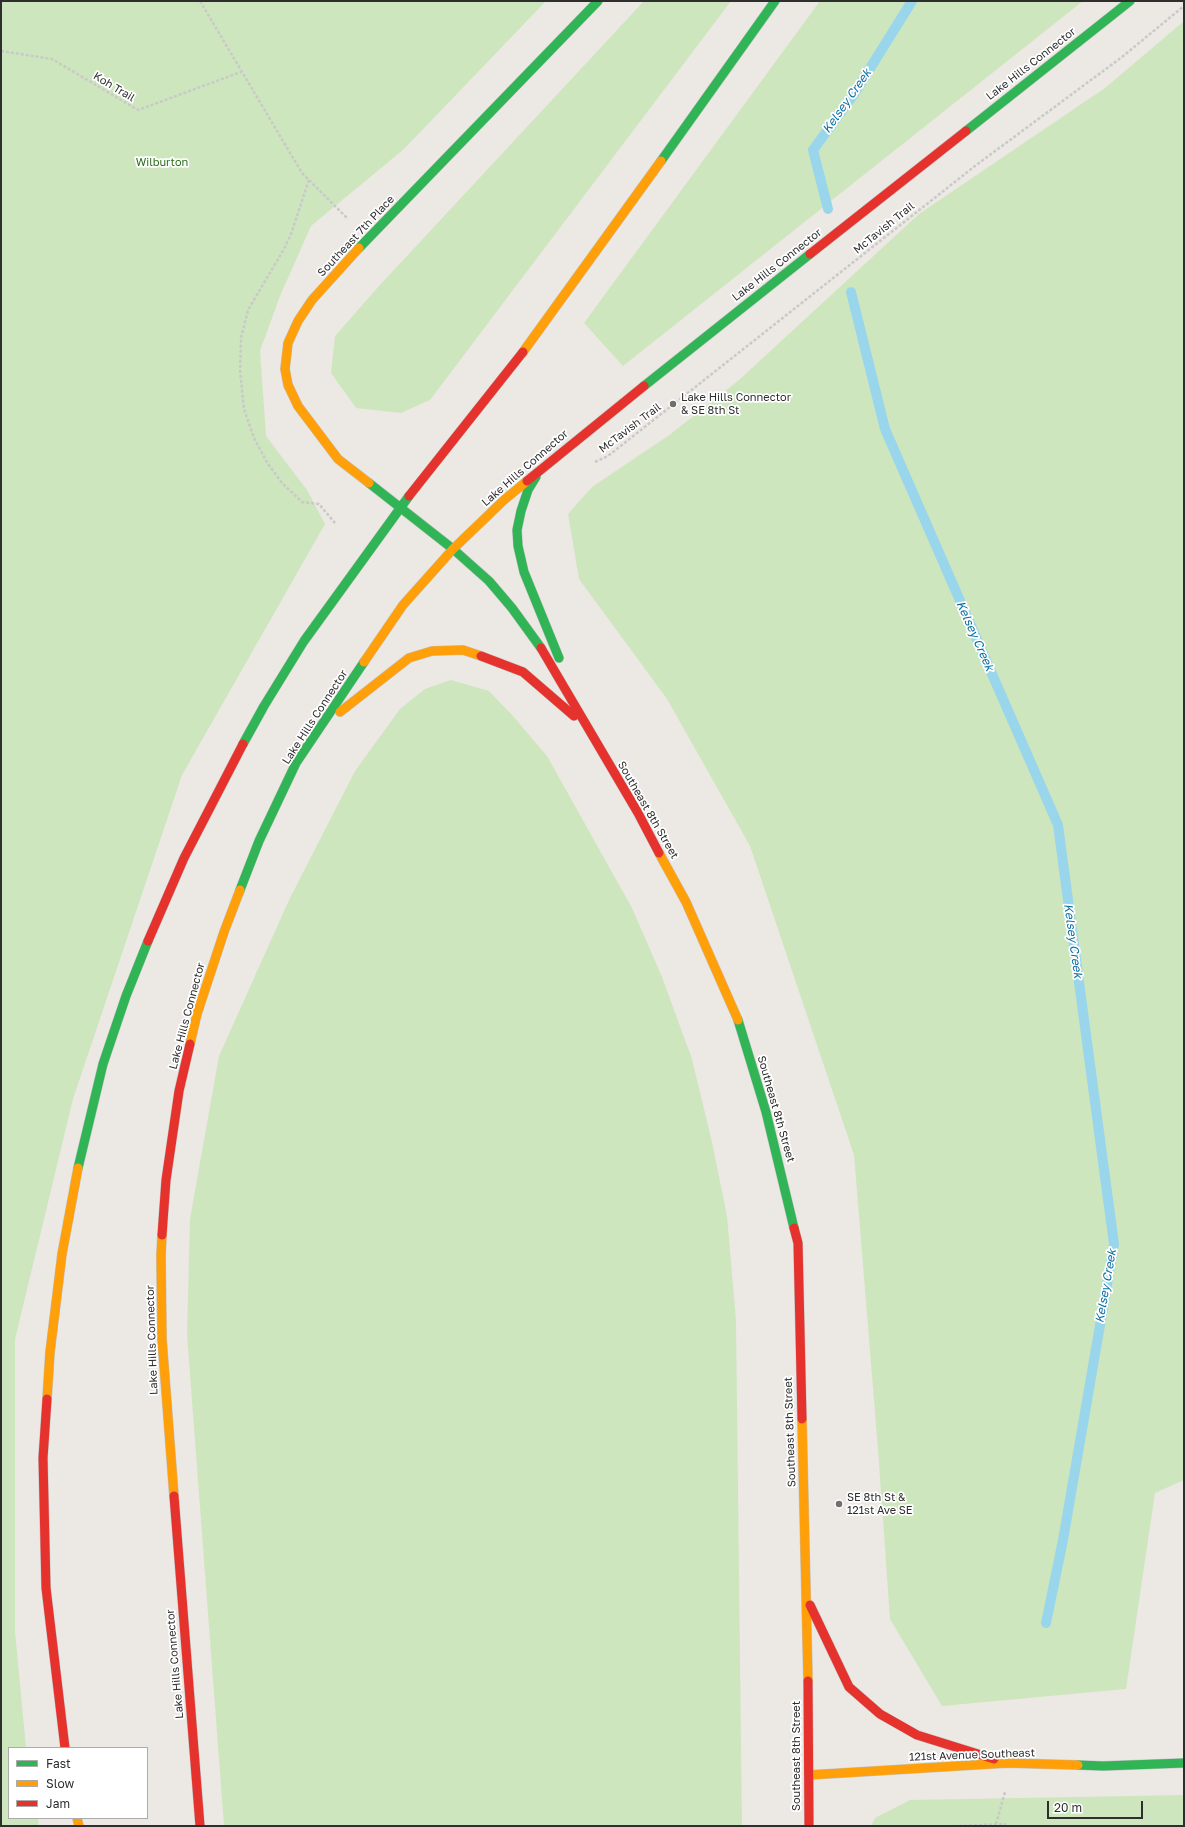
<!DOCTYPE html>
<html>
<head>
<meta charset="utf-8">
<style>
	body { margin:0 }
	#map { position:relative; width:1185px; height:1827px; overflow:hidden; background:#ece8e4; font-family:"Golos Text",sans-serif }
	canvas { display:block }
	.frame { position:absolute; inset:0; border:2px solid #2e2e2e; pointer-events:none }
	.legend { position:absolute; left:8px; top:1747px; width:140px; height:72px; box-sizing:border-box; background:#fff; border:1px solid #ababab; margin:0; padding:5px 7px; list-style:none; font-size:12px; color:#2e2e2e }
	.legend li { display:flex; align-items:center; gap:8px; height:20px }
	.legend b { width:20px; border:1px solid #ababab }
	.scale { position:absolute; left:1047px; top:1801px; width:96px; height:18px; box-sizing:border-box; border:2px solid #2e2e2e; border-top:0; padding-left:5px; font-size:12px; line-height:14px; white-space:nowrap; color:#2e2e2e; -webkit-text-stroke:3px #fff; paint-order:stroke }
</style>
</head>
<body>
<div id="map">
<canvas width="1185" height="1827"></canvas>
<div class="frame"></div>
<ul class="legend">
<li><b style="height:5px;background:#30b455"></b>Fast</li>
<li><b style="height:5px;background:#ff9f0a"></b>Slow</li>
<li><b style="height:5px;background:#e5322d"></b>Jam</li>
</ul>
<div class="scale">20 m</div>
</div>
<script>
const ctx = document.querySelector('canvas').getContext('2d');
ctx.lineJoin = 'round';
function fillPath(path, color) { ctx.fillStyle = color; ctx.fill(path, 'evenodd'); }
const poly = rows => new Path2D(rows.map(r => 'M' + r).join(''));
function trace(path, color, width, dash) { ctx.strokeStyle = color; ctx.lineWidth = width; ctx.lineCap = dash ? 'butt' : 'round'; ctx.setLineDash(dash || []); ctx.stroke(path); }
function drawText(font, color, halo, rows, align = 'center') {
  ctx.font = font + ' "Golos Text",sans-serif'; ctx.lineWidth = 3.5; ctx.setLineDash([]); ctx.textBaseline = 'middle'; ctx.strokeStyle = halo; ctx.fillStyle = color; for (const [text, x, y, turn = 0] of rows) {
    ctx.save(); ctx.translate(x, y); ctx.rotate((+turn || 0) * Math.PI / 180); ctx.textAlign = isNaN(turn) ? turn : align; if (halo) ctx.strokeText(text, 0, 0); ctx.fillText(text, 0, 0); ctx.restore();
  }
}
const green = poly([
	[1,1,546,1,404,149,311,226,280,296,260,351,266,436,307,490,325,524,182,775,73,1099,15,1339,15,1631,26,1748,9,1748,9,1818,38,1818,39,1826,1,1826],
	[644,1,731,1,430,400,401,413,356,408,331,373,335,336,379,286],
	[820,1,1083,1,623,366,584,323],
	[1184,21,1184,1480,1155,1493,1126,1689,942,1706,890,1619,878,1449,854,1155,750,846,667,699,579,579,568,514,592,487,668,436,739,380,919,214,1105,88],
	[451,680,489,691,513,716,547,756,632,908,662,977,692,1059,712,1142,727,1216,736,1320,742,1826,224,1826,187,1334,190,1219,219,1056,289,900,355,771,400,709,425,689],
	[1184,1795,1184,1826,871,1826,875,1818,910,1800]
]);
const stream = poly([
	[828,209,813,150,854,94,912,1],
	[851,292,885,429,1058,825,1114,1244,1063,1540,1046,1623]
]);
const path = poly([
	[200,1,302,173,348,219],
	[1,51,52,59,138,110,241,72],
	[309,180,291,234,284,249,248,310,241,338,240,370,244,409,254,438,268,464,282,483,302,502,319,504,335,523],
	[595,462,608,456,975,166,1122,57,1184,6],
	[996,1824,1005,1792],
	[959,1826,1005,1824,1005,1826]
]);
const fast = poly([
	[966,131,1130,1],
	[661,161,775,1],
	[359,248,598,1],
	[644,386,810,254],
	[536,477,528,490,521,511,517,530,518,546,524,572,559,658],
	[369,483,453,549,489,581,512,608,541,648],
	[243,744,264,706,304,641,409,496],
	[240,890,259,841,296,763,364,662],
	[738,1020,766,1112,794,1228],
	[78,1168,103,1064,126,996,148,941],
	[1078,1765,1103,1766,1184,1763]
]);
const slow = poly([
	[359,248,312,300,298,321,288,343,285,369,288,385,298,406,338,459,369,483],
	[523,352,661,161],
	[364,662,403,605,453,549,504,500,527,481],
	[340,712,409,658,432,651,463,650,481,656],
	[659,853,686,902,738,1020],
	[190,1044,197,1014,224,932,240,890],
	[162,1235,161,1256,162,1339,174,1496],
	[47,1399,50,1352,62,1254,78,1168],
	[802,1419,808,1681],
	[809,1775,1007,1763,1078,1765],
	[77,1818,79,1826]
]);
const jam = poly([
	[810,254,966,131],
	[527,481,644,386],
	[409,496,523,352],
	[541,648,638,813,659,853],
	[481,656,523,672,574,716],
	[148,941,184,858,243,744],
	[794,1228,798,1243,802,1419],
	[162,1235,166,1180,179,1091,190,1044],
	[47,1399,43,1458,46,1588,65,1748],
	[174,1496,200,1826],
	[810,1605,849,1687,880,1714,917,1735,994,1759],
	[808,1681,809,1826]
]);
const markers = [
	[673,404,4,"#706f6e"],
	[839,1504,4,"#706f6e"]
];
const streetNames = [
	["Lake Hills Connector",1031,64,-38],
	["Koh Trail",114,87,31],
	["McTavish Trail",884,228,-39],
	["Southeast 7th Place",356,236,-47],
	["Lake Hills Connector",777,265,-38],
	["McTavish Trail",630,428,-37],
	["Lake Hills Connector",525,468,-41],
	["Lake Hills Connector",315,717,-57],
	["Southeast 8th Street",648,810,60],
	["Lake Hills Connector",187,1016,-75],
	["Southeast 8th Street",776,1109,74],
	["Lake Hills Connector",152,1340,-92],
	["Southeast 8th Street",790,1432,-92],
	["Lake Hills Connector",175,1664,-95],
	["121st Avenue Southeast",972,1755,-2],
	["Southeast 8th Street",797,1756,-90]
];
const parkNames = [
	["Wilburton",162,163]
];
const poiNames = [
	["Lake Hills Connector",681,398],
	["& SE 8th St",681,411],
	["SE 8th St &",847,1498],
	["121st Ave SE",847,1511]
];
const waterNames = [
	["Kelsey Creek",847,101,-55],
	["Kelsey Creek",975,636,66],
	["Kelsey Creek",1073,941,82],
	["Kelsey Creek",1106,1286,-80]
];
fillPath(green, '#cee6be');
trace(stream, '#99d6ec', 10);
trace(fast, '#c5c4c5', 10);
trace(slow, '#c5c4c5', 10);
trace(jam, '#c5c4c5', 10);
trace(path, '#c9c9c8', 2.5, [3, 2]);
trace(fast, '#30b455', 9);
trace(slow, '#ff9f0a', 9);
trace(jam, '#e5322d', 9);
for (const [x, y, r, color] of markers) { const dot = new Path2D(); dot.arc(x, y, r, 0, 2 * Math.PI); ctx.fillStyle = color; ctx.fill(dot); trace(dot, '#fff', 1.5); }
drawText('11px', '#2e2e2e', '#fff', streetNames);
drawText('11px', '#2c6e1b', '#fff', parkNames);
drawText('11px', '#2e2e2e', '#fff', poiNames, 'left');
drawText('italic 12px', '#0d6fa3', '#fff', waterNames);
</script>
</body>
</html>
